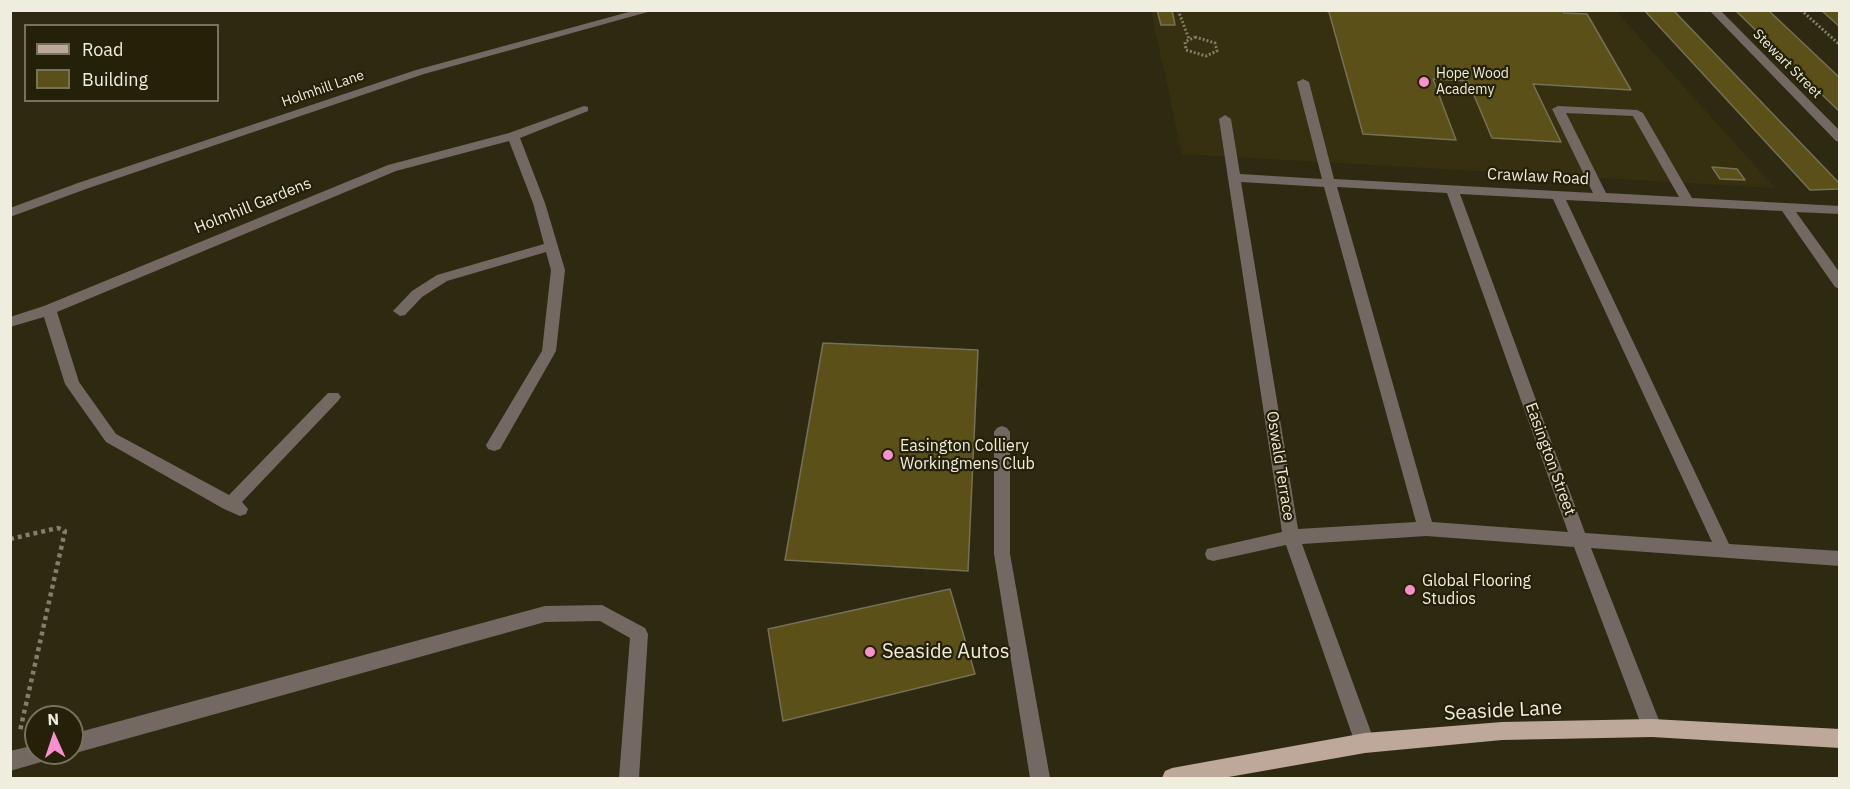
<!DOCTYPE html>
<html>
<head>
<meta charset="utf-8">
<style>
	body { margin:0 }
	#map { position:relative; width:1850px; height:789px; overflow:hidden; background:#2e2a12; font-family:"IBM Plex Sans",sans-serif }
	canvas { display:block }
	.frame { position:absolute; inset:0; border:12px solid #efedde; pointer-events:none }
	.legend { position:absolute; left:24px; top:24px; width:195px; height:78px; box-sizing:border-box; background:#252008; border:2px solid #76725e; margin:0; padding:8px 10px; list-style:none; font-size:18px; color:#efedde }
	.legend li { display:flex; align-items:center; gap:12px; height:30px }
	.legend b { width:30px; border:2px solid #76725e }
	.north { position:absolute; left:24px; top:705px; width:60px; height:60px; box-sizing:border-box; background:#252008; border:2px solid #76725e; border-radius:50%; rotate:357deg; font-size:16px; font-weight:700; line-height:24px; text-align:center; color:#efedde }
	.north::after { content:''; display:block; margin:auto; width:21px; height:27px; background:#f790cd; clip-path:polygon(50% 0,100% 100%,50% 72%,0 100%) }
</style>
</head>
<body>
<div id="map">
<canvas width="1850" height="789"></canvas>
<div class="frame"></div>
<ul class="legend">
<li><b style="height:8px;background:#bea899"></b>Road</li>
<li><b style="height:16px;background:#5a5018"></b>Building</li>
</ul>
<div class="north">N</div>
</div>
<script>
const ctx = document.querySelector('canvas').getContext('2d');
ctx.lineJoin = 'round';
function fillPath(path, color) { ctx.fillStyle = color; ctx.fill(path, 'evenodd'); }
const poly = rows => new Path2D(rows.map(r => 'M' + r).join(''));
function trace(path, color, width, dash) { ctx.strokeStyle = color; ctx.lineWidth = width; ctx.lineCap = dash ? 'butt' : 'round'; ctx.setLineDash(dash || []); ctx.stroke(path); }
function drawText(font, color, halo, rows, align = 'center') {
  ctx.font = font + ' "IBM Plex Sans",sans-serif'; ctx.lineWidth = 4.5; ctx.setLineDash([]); ctx.textBaseline = 'middle'; ctx.strokeStyle = halo; ctx.fillStyle = color; for (const [text, x, y, turn = 0] of rows) {
    ctx.save(); ctx.translate(x, y); ctx.rotate((+turn || 0) * Math.PI / 180); ctx.textAlign = isNaN(turn) ? turn : align; if (halo) ctx.strokeText(text, 0, 0); ctx.fillText(text, 0, 0); ctx.restore();
  }
}
const built = poly([
	[1151,11,1616,11,1775,188,1182,154]
]);
const building = poly([
	[1157,10,1172,10,1175,25,1161,25,1157,10],
	[1322,10,1563,10,1564,13,1587,14,1631,90,1533,84,1561,142,1492,138,1468,81,1433,79,1456,140,1363,134,1329,12,1322,10],
	[1644,10,1673,10,1840,184,1840,189,1810,190,1644,10],
	[1735,10,1768,10,1840,78,1840,112,1735,10],
	[1821,10,1840,10,1840,27,1821,10],
	[1712,167,1737,169,1745,180,1720,179,1712,167],
	[823,343,978,350,968,571,785,560,823,343],
	[950,589,975,674,783,721,768,629,950,589]
]);
const pathFar1 = poly([
	[1178,10,1189,39],
	[1801,10,1840,45],
	[1195,37,1215,43,1217,51,1206,56,1186,50,1185,42,1195,37]
]);
const path = poly([
	[10,539,58,528,65,531,20,731]
]);
const minor = poly([
	[636,10,655,10,424,74,86,189,10,217,10,208,78,183,416,70,636,10],
	[1709,10,1720,10,1840,131,1840,142,1836,141,1709,10],
	[1303,79,1309,82,1334,179,1593,193,1552,109,1558,106,1637,110,1643,113,1692,198,1840,206,1840,214,1796,212,1840,273,1840,289,1835,287,1782,211,1566,200,1729,544,1840,551,1840,566,1591,548,1662,728,1659,735,1652,737,1645,735,1574,547,1426,536,1302,544,1375,743,1372,750,1365,753,1358,750,1355,743,1286,545,1213,561,1207,559,1205,554,1207,549,1282,532,1219,119,1225,115,1231,119,1240,174,1322,179,1297,82,1303,79],
	[1566,113,1633,116,1679,197,1606,193,1566,113],
	[1241,182,1324,187,1416,522,1298,529,1241,182],
	[1337,187,1447,193,1568,532,1432,522,1337,187],
	[1460,194,1553,199,1712,542,1585,533,1460,194],
	[584,106,588,107,588,111,520,138,545,203,565,270,556,351,500,449,494,451,488,449,486,445,542,351,551,270,546,252,447,281,422,297,405,315,400,316,393,311,412,291,437,275,544,244,533,203,509,141,396,171,57,312,79,382,116,434,229,495,328,393,338,393,341,397,338,401,242,502,248,509,246,514,240,516,224,509,106,442,65,384,44,317,10,327,10,317,44,306,388,165,509,133,584,106],
	[1002,426,1007,428,1010,432,1010,554,1050,778,1030,778,994,554,994,432,997,428,1002,426],
	[602,605,645,628,648,634,639,778,619,778,630,638,600,621,545,622,72,754,71,753,72,734,545,606,602,605],
	[36,745,36,753,51,753,48,760,10,771,10,751,36,745]
]);
const major = poly([
	[1652,719,1840,729,1840,748,1652,737,1502,740,1365,753,1223,778,1162,778,1165,771,1172,768,1365,733,1502,722,1652,719]
]);
const markers = [
	[1424,82,6,"#f790cd"],
	[888,455,6,"#f790cd"],
	[1410,590,6,"#f790cd"],
	[870,652,6,"#f790cd"]
];
const farStreetnames = [
	["Stewart Street",1787,64,45],
	["Holmhill Lane",323,89,-19]
];
const farPoinames = [
	["Hope Wood",1436,74],
	["Academy",1436,90]
];
const streetNames = [
	["Crawlaw Road",1538,177,3],
	["Holmhill Gardens",253,206,-22],
	["Easington Street",1550,459,70],
	["Oswald Terrace",1280,466,81]
];
const poiNames = [
	["Easington Colliery",900,446],
	["Workingmens Club",900,464],
	["Global Flooring",1422,581],
	["Studios",1422,599]
];
const nearPoinames = [
	["Seaside Autos",882,652]
];
const nearStreetnames = [
	["Seaside Lane",1503,711,-3]
];
fillPath(built, '#363011');
fillPath(building, '#5a5018');
trace(building, '#757056', 1.5);
trace(pathFar1, '#817e6a', 3, [2, 2]);
trace(path, '#817e6a', 4.5, [4, 4]);
fillPath(minor, '#746962');
fillPath(major, '#bea899');
for (const [x, y, r, color] of markers) { const dot = new Path2D(); dot.arc(x, y, r, 0, 2 * Math.PI); ctx.fillStyle = color; ctx.fill(dot); trace(dot, '#252008', 2); }
drawText('14px', '#efedde', '#252008', farStreetnames);
drawText('14px', '#efedde', '#252008', farPoinames, 'left');
drawText('16px', '#efedde', '#252008', streetNames);
drawText('16px', '#efedde', '#252008', poiNames, 'left');
drawText('20px', '#efedde', '#252008', nearPoinames, 'left');
drawText('20px', '#efedde', '#252008', nearStreetnames);
</script>
</body>
</html>
